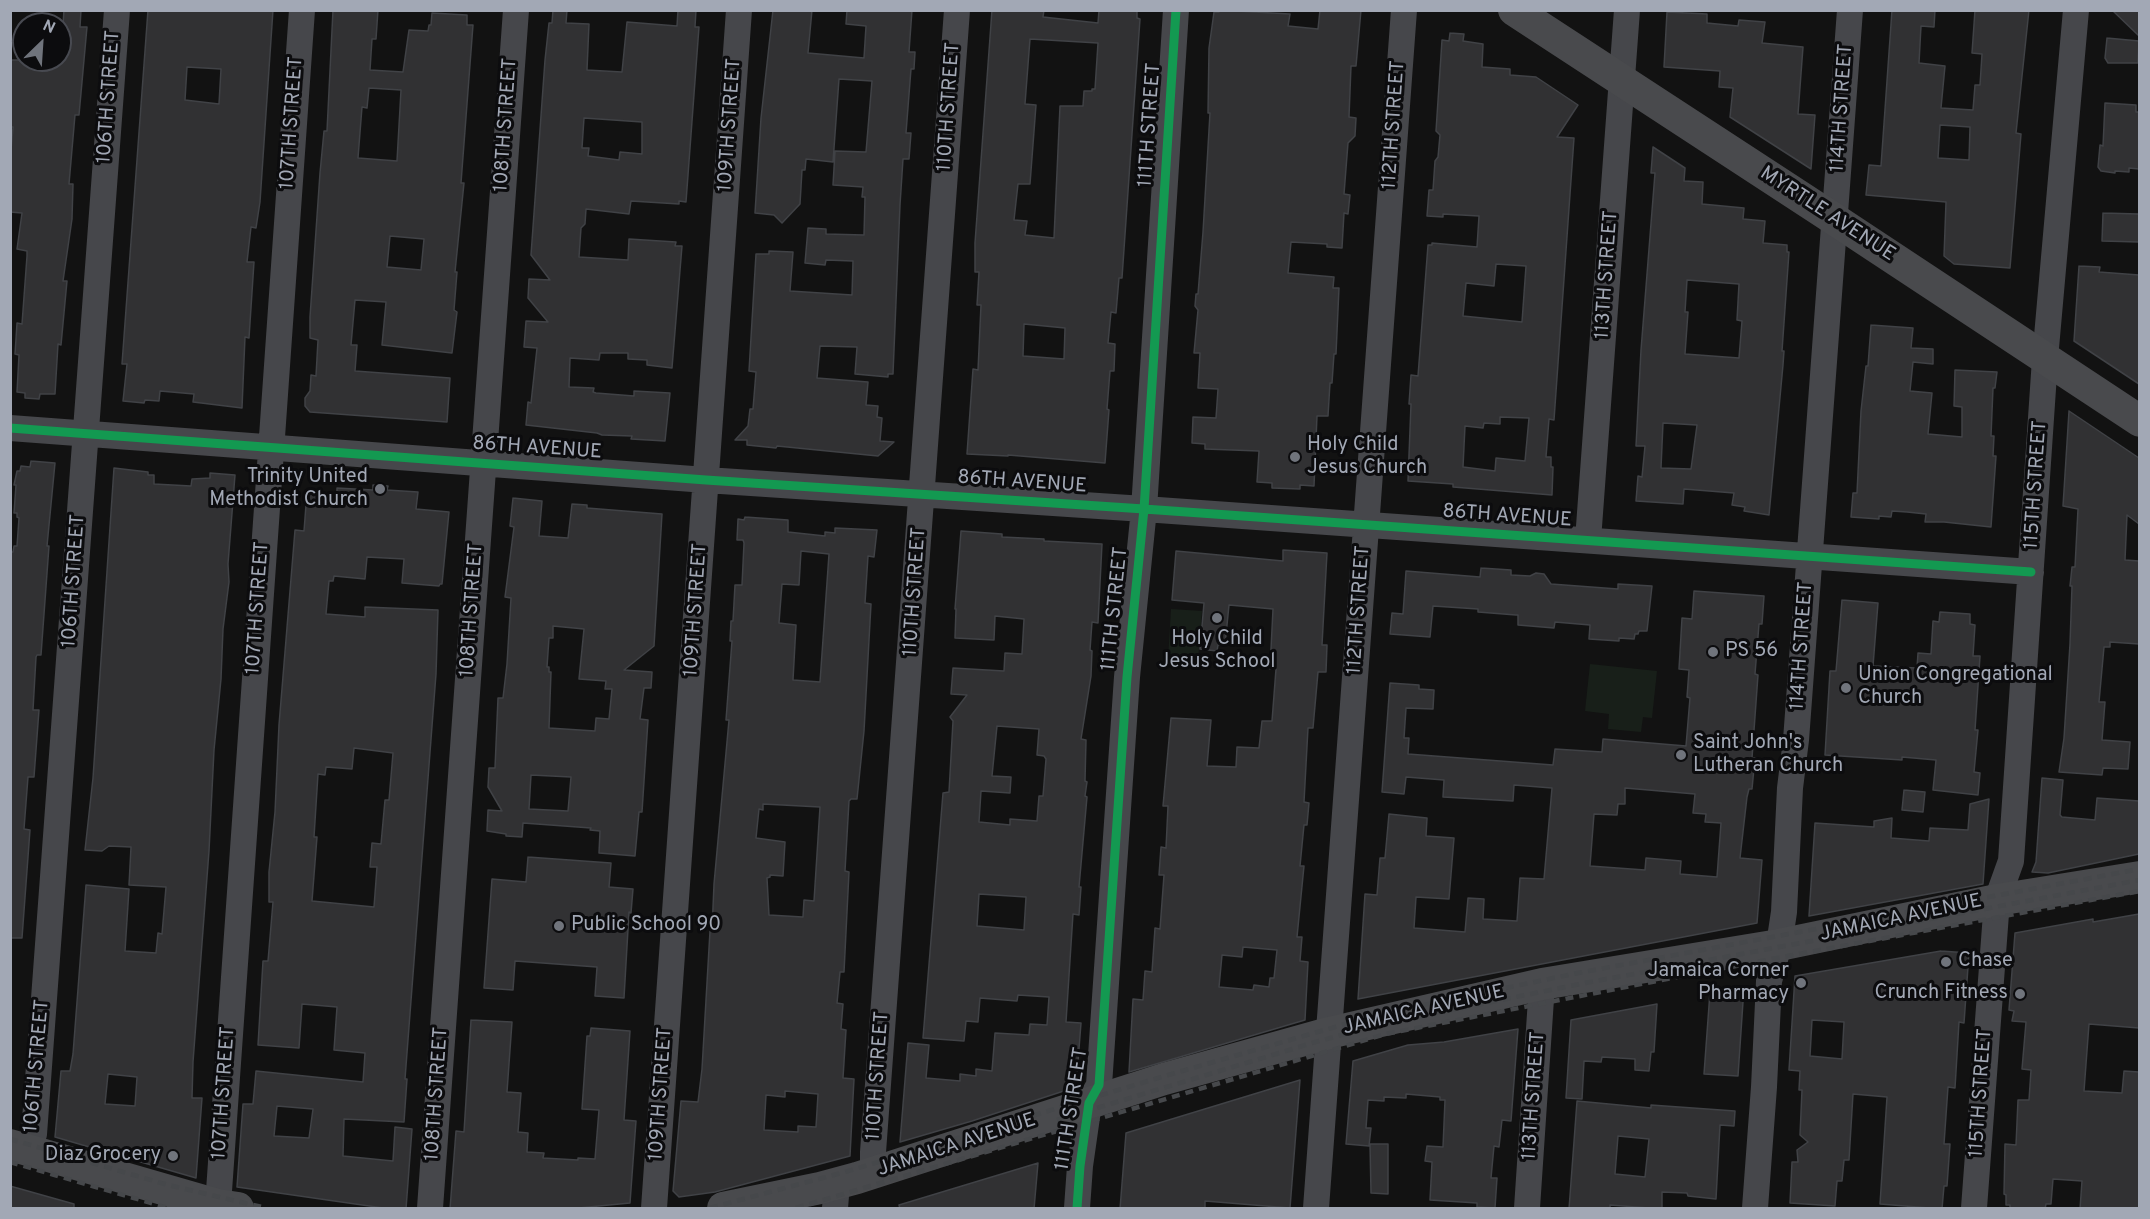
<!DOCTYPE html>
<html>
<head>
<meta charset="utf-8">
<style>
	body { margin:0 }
	#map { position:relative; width:2150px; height:1219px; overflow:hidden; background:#121212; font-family:Overpass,sans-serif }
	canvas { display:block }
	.frame { position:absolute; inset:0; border:12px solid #a2a8b5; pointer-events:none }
	.north { position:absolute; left:12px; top:12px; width:60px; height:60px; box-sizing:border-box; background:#0c0c0e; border:2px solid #484a51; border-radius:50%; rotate:25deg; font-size:16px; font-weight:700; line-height:24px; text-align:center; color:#a2a8b5 }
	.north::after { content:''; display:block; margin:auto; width:21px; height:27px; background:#70747c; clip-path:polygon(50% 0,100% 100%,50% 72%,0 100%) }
</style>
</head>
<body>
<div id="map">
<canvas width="2150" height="1219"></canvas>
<div class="frame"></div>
<div class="north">N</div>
</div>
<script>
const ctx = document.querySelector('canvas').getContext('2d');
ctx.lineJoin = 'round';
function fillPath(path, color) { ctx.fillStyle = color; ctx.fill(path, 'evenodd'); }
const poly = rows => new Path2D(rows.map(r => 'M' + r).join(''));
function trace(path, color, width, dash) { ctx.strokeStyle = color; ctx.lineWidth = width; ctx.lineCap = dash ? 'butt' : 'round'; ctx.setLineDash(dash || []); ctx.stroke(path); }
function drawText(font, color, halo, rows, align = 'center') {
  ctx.font = font + ' Overpass,sans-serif'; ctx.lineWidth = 6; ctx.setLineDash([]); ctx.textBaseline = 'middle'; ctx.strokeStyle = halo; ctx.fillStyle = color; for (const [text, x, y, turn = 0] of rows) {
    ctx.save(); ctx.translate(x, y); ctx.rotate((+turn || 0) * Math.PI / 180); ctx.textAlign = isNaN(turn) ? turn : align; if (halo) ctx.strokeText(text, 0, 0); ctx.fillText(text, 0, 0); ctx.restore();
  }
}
const green = poly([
	[1171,609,1202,611,1198,661,1168,659],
	[1590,664,1657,671,1652,718,1643,717,1641,732,1608,729,1609,714,1585,711]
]);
const building = poly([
	[64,10,81,10,80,27,87,27,79,115,75,115,69,184,73,184,72,219,63,281,67,281,61,345,58,344,55,394,40,394,39,399,25,398,25,393,17,392,19,355,15,354,17,323,22,324,27,256,27,251,17,249,22,213,10,212,10,162,13,127,10,127,10,60,60,60,60,25,63,25,64,10],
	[148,10,273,10,260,202,256,228,251,227,247,262,254,262,249,338,245,337,242,408,193,402,194,394,160,391,159,401,145,400,144,403,123,401,127,364,122,364,148,10],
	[187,67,221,69,219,104,185,100,187,67],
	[333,10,378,10,376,39,372,39,370,70,403,72,409,30,428,31,429,25,431,25,432,13,467,15,467,25,473,25,461,183,464,183,455,272,457,272,454,310,457,312,452,353,382,345,386,302,355,300,351,345,357,345,355,371,450,378,447,422,310,412,305,406,305,398,310,391,311,375,316,376,318,340,310,338,310,317,320,173,324,131,327,131,333,10],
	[369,88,401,90,397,161,358,158,362,107,367,108,369,88],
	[390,236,424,239,421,270,387,267,390,236],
	[553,10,567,10,566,23,589,24,587,70,622,72,627,22,677,26,678,10,696,10,695,27,699,27,686,202,679,201,679,204,631,201,629,214,586,209,585,224,581,228,579,257,628,260,629,239,676,242,675,246,682,246,672,368,647,365,647,360,628,359,628,353,600,353,599,360,570,358,569,387,594,388,593,392,596,393,634,396,634,391,670,393,665,441,631,439,632,436,602,435,597,433,526,425,528,402,531,403,537,348,524,347,526,321,548,322,528,298,529,279,550,280,531,255,545,60,549,23,552,23,553,10],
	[584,118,642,122,642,154,620,152,619,160,588,156,589,148,582,148,584,118],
	[773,10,812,10,808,53,864,58,866,26,846,24,847,10,912,10,909,52,915,52,914,69,911,69,906,133,911,133,909,159,903,159,900,205,893,374,888,374,888,377,855,374,857,347,820,346,817,378,868,382,866,405,878,406,877,417,882,418,880,441,894,442,878,456,777,446,776,448,747,445,747,440,735,440,748,426,750,409,753,409,756,372,749,371,756,254,769,254,769,251,793,252,790,291,852,295,853,261,826,260,825,265,805,263,808,228,826,229,826,234,864,235,865,197,862,197,863,187,833,185,835,151,866,152,872,81,839,79,833,162,806,159,805,170,802,170,800,204,782,223,774,215,755,213,761,118,773,10],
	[992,10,1044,10,1043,17,1098,23,1099,10,1137,10,1137,18,1140,19,1122,278,1119,278,1116,313,1111,312,1108,343,1115,344,1114,371,1110,371,1107,409,1109,410,1105,463,1008,455,1008,456,967,454,973,369,978,370,981,305,977,305,979,272,975,272,975,243,992,10],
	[1030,39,1098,43,1095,89,1092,89,1092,91,1084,91,1083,106,1060,106,1054,238,1025,235,1027,221,1014,220,1018,184,1030,184,1036,105,1025,104,1030,39],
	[1024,324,1065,328,1064,359,1023,356,1024,324],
	[1219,10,1290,14,1288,26,1318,29,1320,10,1361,10,1356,66,1351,66,1349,117,1356,118,1355,136,1348,143,1344,194,1350,195,1348,214,1344,213,1342,248,1327,247,1327,244,1291,242,1288,273,1334,277,1333,288,1339,288,1336,354,1334,354,1332,383,1330,383,1328,416,1317,416,1314,486,1300,485,1300,489,1272,488,1272,483,1257,482,1259,451,1205,449,1205,444,1192,443,1193,417,1216,418,1218,389,1198,388,1200,353,1194,353,1198,310,1195,306,1196,294,1198,294,1203,232,1210,113,1208,113,1209,48,1214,12,1219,12,1219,10],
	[1892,10,1935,10,1934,27,1921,26,1919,63,1945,66,1941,108,1973,110,1975,85,1980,85,1982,54,1972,53,1975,10,2029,10,2016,133,2021,134,2010,268,1954,264,1944,256,1946,202,1866,195,1869,165,1881,166,1892,10],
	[1940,125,1970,127,1969,160,1938,158,1940,125],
	[2112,10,2139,10,2139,36,2112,10],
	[1667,12,1707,14,1707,23,1738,26,1739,20,1765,22,1762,43,1803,47,1798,114,1815,115,1811,169,1730,117,1733,88,1719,87,1720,71,1664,67,1667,12],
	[1450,33,1464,34,1463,41,1483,44,1482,67,1510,69,1510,75,1536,77,1578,105,1557,137,1574,138,1554,420,1549,419,1546,457,1551,457,1551,467,1553,467,1552,495,1453,487,1453,484,1408,481,1411,404,1409,404,1411,375,1418,376,1428,245,1432,245,1432,243,1477,247,1479,216,1443,214,1443,217,1427,216,1429,190,1433,190,1435,161,1438,157,1440,135,1436,131,1442,40,1449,41,1450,33],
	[1496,264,1526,266,1522,322,1463,316,1466,283,1494,286,1496,264],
	[1500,417,1529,418,1525,461,1496,458,1495,471,1463,467,1465,426,1483,428,1484,423,1500,424,1500,417],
	[2107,38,2139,41,2138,63,2108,63,2105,58,2107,38],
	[2105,103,2136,105,2136,112,2139,112,2139,169,2129,168,2129,172,2115,171,2115,173,2101,171,2098,167,2100,145,2103,146,2105,103],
	[1653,147,1685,168,1684,181,1703,182,1702,204,1744,208,1743,219,1765,221,1763,243,1787,245,1787,252,1789,252,1782,351,1784,351,1783,365,1769,515,1744,511,1745,507,1732,505,1734,493,1684,489,1683,504,1636,501,1638,476,1642,477,1645,446,1636,446,1641,350,1655,173,1651,173,1653,147],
	[1687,280,1739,284,1737,320,1742,321,1739,358,1685,354,1688,312,1685,312,1687,280],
	[1663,423,1697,425,1691,469,1661,468,1663,423],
	[2103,213,2139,214,2139,242,2102,241,2103,213],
	[2079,266,2100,267,2099,272,2139,275,2139,384,2074,341,2079,266],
	[1871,325,1913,328,1911,348,1933,349,1933,364,1913,362,1910,391,1932,393,1928,434,1962,437,1962,407,1954,406,1955,370,1997,372,1995,388,1993,388,1991,436,1994,436,1993,456,1996,456,1991,527,1944,522,1925,522,1926,514,1907,512,1892,511,1891,517,1879,516,1879,519,1851,517,1853,493,1857,493,1861,411,1866,366,1868,366,1871,325],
	[2069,411,2139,458,2139,524,2127,515,2125,560,2139,561,2139,644,2110,642,2110,647,2104,647,2099,702,2105,702,2102,740,2130,742,2128,769,2103,768,2102,775,2059,772,2064,738,2070,644,2072,586,2070,586,2072,567,2075,567,2078,509,2063,506,2069,411],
	[31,461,55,463,47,546,49,546,41,655,37,655,36,657,33,710,39,710,34,777,28,777,24,829,30,830,22,938,10,938,10,552,13,552,14,546,17,546,19,518,17,517,17,513,14,513,16,485,14,485,17,471,20,471,21,466,30,467,31,461],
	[114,468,148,472,148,475,154,475,154,484,191,486,192,479,210,478,210,473,235,475,228,564,229,582,223,629,221,679,214,750,209,851,193,1062,192,1098,202,1098,196,1178,55,1137,61,1071,70,1071,73,1054,86,885,129,889,125,951,156,953,158,933,162,934,166,887,129,885,131,847,109,846,102,851,85,850,93,778,114,468],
	[108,1074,137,1077,135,1106,105,1104,108,1074],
	[373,485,388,486,387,490,418,492,416,509,449,512,442,584,440,584,439,586,402,583,404,559,367,557,365,579,334,576,333,581,329,581,326,614,365,617,365,607,438,610,436,674,405,1079,407,1079,404,1122,344,1119,343,1156,393,1161,395,1127,412,1129,406,1209,390,1209,237,1187,243,1104,253,1104,256,1071,363,1082,365,1053,334,1050,337,1007,302,1004,299,1048,258,1045,263,961,268,961,273,902,269,902,269,872,275,812,279,725,295,530,304,531,307,492,337,494,337,488,373,490,373,485],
	[354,748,393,753,389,800,385,800,381,844,372,843,370,867,377,867,374,907,312,901,317,837,314,837,318,774,325,775,326,767,352,769,354,748],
	[277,1106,313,1109,309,1138,274,1136,277,1106],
	[513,498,542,501,539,536,568,538,572,504,587,505,587,508,662,514,654,646,624,670,652,672,651,688,644,688,640,719,648,720,642,812,639,812,635,856,599,853,600,831,590,830,591,828,523,823,522,837,506,836,506,834,487,831,488,810,502,811,488,787,489,768,495,768,498,698,503,698,507,664,511,598,505,597,514,527,510,526,513,498],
	[553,626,584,629,579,679,606,681,605,689,612,689,609,719,596,718,595,731,549,728,551,672,549,672,549,667,547,667,549,638,553,638,553,626],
	[531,775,571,777,568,811,529,809,531,775],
	[745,517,788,520,788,532,825,536,825,532,835,533,835,528,877,530,874,557,868,556,865,603,871,604,864,731,857,799,851,799,849,801,845,871,849,872,844,972,840,972,837,1003,843,1004,841,1029,846,1030,843,1078,854,1079,850,1156,715,1192,679,1197,673,1191,681,1101,698,1102,702,1069,710,931,712,931,714,884,729,720,726,720,732,641,730,641,731,621,733,621,735,585,742,585,744,543,743,540,737,540,738,519,744,520,745,517],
	[801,551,829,554,820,682,793,680,796,625,779,623,782,584,799,585,801,551],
	[763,804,820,807,814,901,804,900,803,917,769,915,767,878,770,877,770,875,783,876,785,842,756,838,759,809,763,810,763,804],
	[785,1091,818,1094,816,1127,798,1126,798,1132,764,1130,766,1095,785,1097,785,1091],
	[961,531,1002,534,1002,537,1044,539,1044,541,1102,544,1098,623,1092,622,1090,650,1092,651,1091,676,1081,739,1086,740,1085,781,1087,782,1085,796,1087,797,1079,887,1081,887,1079,915,1073,914,1066,1022,1081,1023,1076,1087,972,1121,900,1142,908,1043,929,1045,926,1078,960,1081,960,1074,976,1076,976,1069,992,1071,995,1033,1029,1035,1030,1024,1047,1025,1049,997,1018,995,1017,1001,980,998,978,1022,966,1021,964,1041,923,1038,943,793,949,792,953,721,950,717,967,695,951,694,953,668,1004,671,1005,653,1022,654,1024,619,995,616,994,640,955,638,956,609,955,609,961,531],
	[997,726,1039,729,1037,755,1044,756,1046,759,1043,796,1039,796,1037,821,1010,819,1010,825,979,822,981,791,1010,793,1011,777,992,776,997,726],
	[979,894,1026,897,1024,930,977,926,979,894],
	[1283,550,1327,553,1322,645,1327,645,1326,672,1318,672,1313,728,1308,728,1304,802,1309,803,1307,825,1304,825,1300,866,1304,866,1297,937,1302,937,1300,961,1308,962,1305,1020,1129,1072,1133,999,1143,1000,1145,971,1152,972,1155,928,1160,929,1164,875,1159,875,1161,847,1166,848,1168,806,1163,806,1171,718,1211,720,1207,766,1236,767,1237,747,1259,748,1262,721,1272,721,1276,669,1270,669,1273,609,1229,605,1225,645,1218,645,1217,651,1200,649,1204,603,1172,600,1176,551,1283,561,1283,550],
	[1243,947,1277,950,1274,978,1270,978,1269,987,1254,985,1253,990,1219,987,1222,955,1242,957,1243,947],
	[1481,568,1511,570,1511,575,1530,576,1536,573,1544,574,1551,584,1618,589,1618,584,1652,586,1647,631,1639,631,1638,634,1635,634,1634,639,1619,638,1619,641,1589,639,1590,625,1555,622,1554,628,1518,625,1518,615,1516,615,1478,612,1478,609,1433,606,1430,637,1390,634,1392,613,1403,614,1406,571,1480,577,1481,568],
	[1694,591,1764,596,1762,624,1759,624,1755,674,1758,675,1752,758,1755,758,1752,789,1749,789,1747,797,1740,858,1762,860,1757,923,1358,999,1365,894,1377,895,1380,858,1385,858,1389,814,1427,818,1426,836,1454,838,1449,899,1416,897,1414,928,1465,932,1468,898,1484,899,1483,919,1517,921,1520,878,1544,879,1552,788,1514,785,1513,801,1443,797,1444,780,1406,777,1404,794,1382,792,1390,683,1419,685,1419,689,1434,690,1433,709,1406,708,1404,738,1409,738,1408,754,1553,765,1555,749,1602,752,1603,739,1686,746,1690,698,1687,697,1689,670,1679,669,1682,618,1692,619,1694,591],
	[1625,788,1695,794,1693,813,1706,814,1705,822,1721,823,1717,877,1680,874,1681,861,1646,858,1645,870,1590,866,1594,814,1617,815,1618,804,1625,804,1625,788],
	[1842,600,1878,603,1873,666,1917,668,1918,653,1931,654,1933,621,1939,622,1940,612,1970,614,1970,624,1975,625,1973,656,1980,656,1975,730,1978,730,1974,772,1980,773,1978,795,1933,790,1936,760,1902,757,1902,760,1825,755,1830,671,1836,671,1842,600],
	[2042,778,2063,780,2060,815,2062,817,2095,820,2097,798,2139,801,2139,854,2048,873,2032,872,2036,862,2042,778],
	[1904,790,1925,792,1923,812,1902,810,1904,790],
	[1989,799,1983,884,1809,916,1815,823,1874,827,1874,821,1892,818,1891,838,1929,841,1930,828,1968,830,1970,804,1989,799],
	[528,857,611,863,609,887,633,889,631,913,629,912,624,998,595,996,597,967,515,961,513,990,484,988,492,879,526,882,528,857],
	[2139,914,2139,1028,2089,1024,2084,1091,2122,1093,2124,1071,2139,1072,2139,1209,2080,1209,2082,1181,2053,1179,2051,1204,2046,1204,2045,1209,2010,1209,2010,1205,2006,1205,2006,1195,2004,1194,2005,1144,2016,1145,2018,1100,2029,1100,2031,1070,2022,1069,2026,1022,2012,1021,2014,1011,2009,1010,2015,933,2093,919,2093,922,2139,914],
	[1941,951,1969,953,1964,1023,1959,1022,1955,1088,1948,1087,1944,1144,1950,1144,1947,1186,1944,1186,1942,1209,1880,1204,1887,1097,1853,1094,1849,1160,1844,1160,1842,1181,1837,1181,1835,1206,1790,1203,1792,1162,1798,1162,1797,1150,1808,1142,1800,1135,1802,1090,1799,1090,1800,1071,1789,1070,1795,976,1941,951],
	[1812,1020,1844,1022,1842,1059,1810,1056,1812,1020],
	[1744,987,1738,1076,1704,1074,1710,992,1744,987],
	[1657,1004,1654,1052,1651,1052,1649,1071,1635,1070,1635,1059,1602,1057,1601,1062,1584,1061,1582,1099,1566,1098,1571,1020,1657,1004],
	[471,1020,512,1022,507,1092,521,1093,518,1132,528,1133,527,1152,544,1153,543,1158,578,1160,578,1158,595,1159,599,1110,582,1109,587,1036,590,1036,591,1028,630,1031,624,1120,636,1121,630,1203,568,1209,450,1209,456,1131,464,1132,471,1020],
	[1518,1029,1511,1121,1502,1120,1499,1147,1494,1146,1491,1178,1497,1178,1495,1208,1477,1207,1477,1203,1430,1200,1432,1162,1425,1161,1427,1146,1443,1147,1445,1100,1440,1100,1440,1097,1406,1094,1406,1098,1384,1097,1384,1101,1368,1100,1366,1128,1371,1128,1369,1146,1346,1144,1353,1061,1408,1045,1444,1042,1518,1029],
	[1300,1080,1290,1208,1205,1201,1205,1209,1120,1209,1126,1133,1300,1080],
	[1577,1101,1651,1108,1651,1105,1735,1111,1734,1126,1720,1125,1716,1199,1688,1196,1687,1193,1662,1192,1662,1209,1610,1205,1610,1209,1569,1209,1577,1101],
	[1618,1136,1649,1139,1645,1177,1615,1174,1618,1136],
	[1370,1144,1388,1144,1388,1194,1371,1193,1370,1144],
	[1038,1163,1034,1209,900,1209,899,1205,1038,1163],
	[10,1186,74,1204,74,1209,10,1209,10,1186]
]);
const minor = poly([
	[10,428,706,480,1144,509,2031,572],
	[1588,540,1627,10],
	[27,1151,34,1134,117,10],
	[873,1173,873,1152,957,10],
	[218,1205,302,10],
	[430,1208,516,10],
	[654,1208,739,10],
	[835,1208,837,1184],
	[1077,1208,1080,1166,1089,1103,1099,1085,1127,677,1144,509,1176,10],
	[1316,1208,1404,10],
	[1527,1208,1542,984],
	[1755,1208,1764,1087,1769,981,1779,945,1784,912,1790,788,1796,740,1850,10],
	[1974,1208,1997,900,2011,861,2045,359,2076,10]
]);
const major = poly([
	[1514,10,1834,219,2140,421],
	[10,1145,218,1205,238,1208],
	[723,1208,820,1188,857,1178,1164,1079,1329,1033,1542,984,1779,945,1997,900,2140,877]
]);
const rail = poly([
	[1057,1120,1319,1041,1383,1024,1580,984,2140,880],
	[10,1139,168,1185,266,1208],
	[10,1162,168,1208],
	[710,1208,845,1172,1158,1078,1380,1014,1578,973,2140,869],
	[796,1208,1386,1034,1718,969,2140,891]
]);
const cycleway = poly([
	[10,428,706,480,1144,509,2031,572],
	[1077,1208,1080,1166,1089,1103,1099,1085,1127,677,1144,509,1176,10]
]);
const markers = [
	[1295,457,6,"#70747c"],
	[380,489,6,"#70747c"],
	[1217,618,6,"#70747c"],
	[1713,652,6,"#70747c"],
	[1846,688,6,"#70747c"],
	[1681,755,6,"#70747c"],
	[559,926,6,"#70747c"],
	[1946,962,6,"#70747c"],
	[1801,983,6,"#70747c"],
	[2020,994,6,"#70747c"],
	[173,1156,6,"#70747c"]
];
const streetNames = [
	["106TH STREET",110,97,-86],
	["110TH STREET",950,107,-86],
	["114TH STREET",1843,108,-86],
	["107TH STREET",293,123,-86],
	["108TH STREET",507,125,-86],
	["109TH STREET",731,125,-86],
	["111TH STREET",1151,125,-86],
	["112TH STREET",1395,125,-86],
	["MYRTLE AVENUE",1827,215,33],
	["113TH STREET",1608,275,-86],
	["86TH AVENUE",537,449,4],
	["86TH AVENUE",1022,483,4],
	["115TH STREET",2037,485,-86],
	["86TH AVENUE",1507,517,4],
	["106TH STREET",75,581,-86],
	["110TH STREET",916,592,-86],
	["107TH STREET",259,608,-86],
	["111TH STREET",1116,609,-84],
	["108TH STREET",473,610,-86],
	["109TH STREET",697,610,-86],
	["112TH STREET",1360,610,-86],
	["114TH STREET",1803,646,-86],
	["JAMAICA AVENUE",1901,919,-12],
	["JAMAICA AVENUE",1424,1011,-13],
	["106TH STREET",38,1066,-85],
	["110TH STREET",879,1076,-86],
	["107TH STREET",225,1093,-86],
	["115TH STREET",1982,1093,-86],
	["108TH STREET",438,1094,-86],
	["109TH STREET",662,1094,-86],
	["113TH STREET",1535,1096,-86],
	["111TH STREET",1073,1109,-81],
	["JAMAICA AVENUE",957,1146,-18]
];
const poiNames = [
	["Holy Child",1307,446],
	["Jesus Church",1307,469],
	["Trinity United",368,478,"right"],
	["Methodist Church",368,501,"right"],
	["Holy Child",1217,640,"center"],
	["Jesus School",1217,663,"center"],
	["PS 56",1725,652],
	["Union Congregational",1858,676],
	["Church",1858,699],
	["Saint John's",1693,744],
	["Lutheran Church",1693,767],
	["Public School 90",571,926],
	["Chase",1958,962],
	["Jamaica Corner",1789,972,"right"],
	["Pharmacy",1789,995,"right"],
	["Crunch Fitness",2008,994,"right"],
	["Diaz Grocery",161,1156,"right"]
];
fillPath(green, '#181f19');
fillPath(building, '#313133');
trace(building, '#404246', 1.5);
trace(minor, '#46474b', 26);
trace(major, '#494a4d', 32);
trace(rail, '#46484b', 4.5, [8, 6]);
trace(cycleway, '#139951', 9);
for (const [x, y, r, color] of markers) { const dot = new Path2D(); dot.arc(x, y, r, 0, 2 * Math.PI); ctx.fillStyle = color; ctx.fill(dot); trace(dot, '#0c0c0e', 2); }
drawText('20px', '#a2a8b5', '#0c0c0e', streetNames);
drawText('20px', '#a2a8b5', '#0c0c0e', poiNames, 'left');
</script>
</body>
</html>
